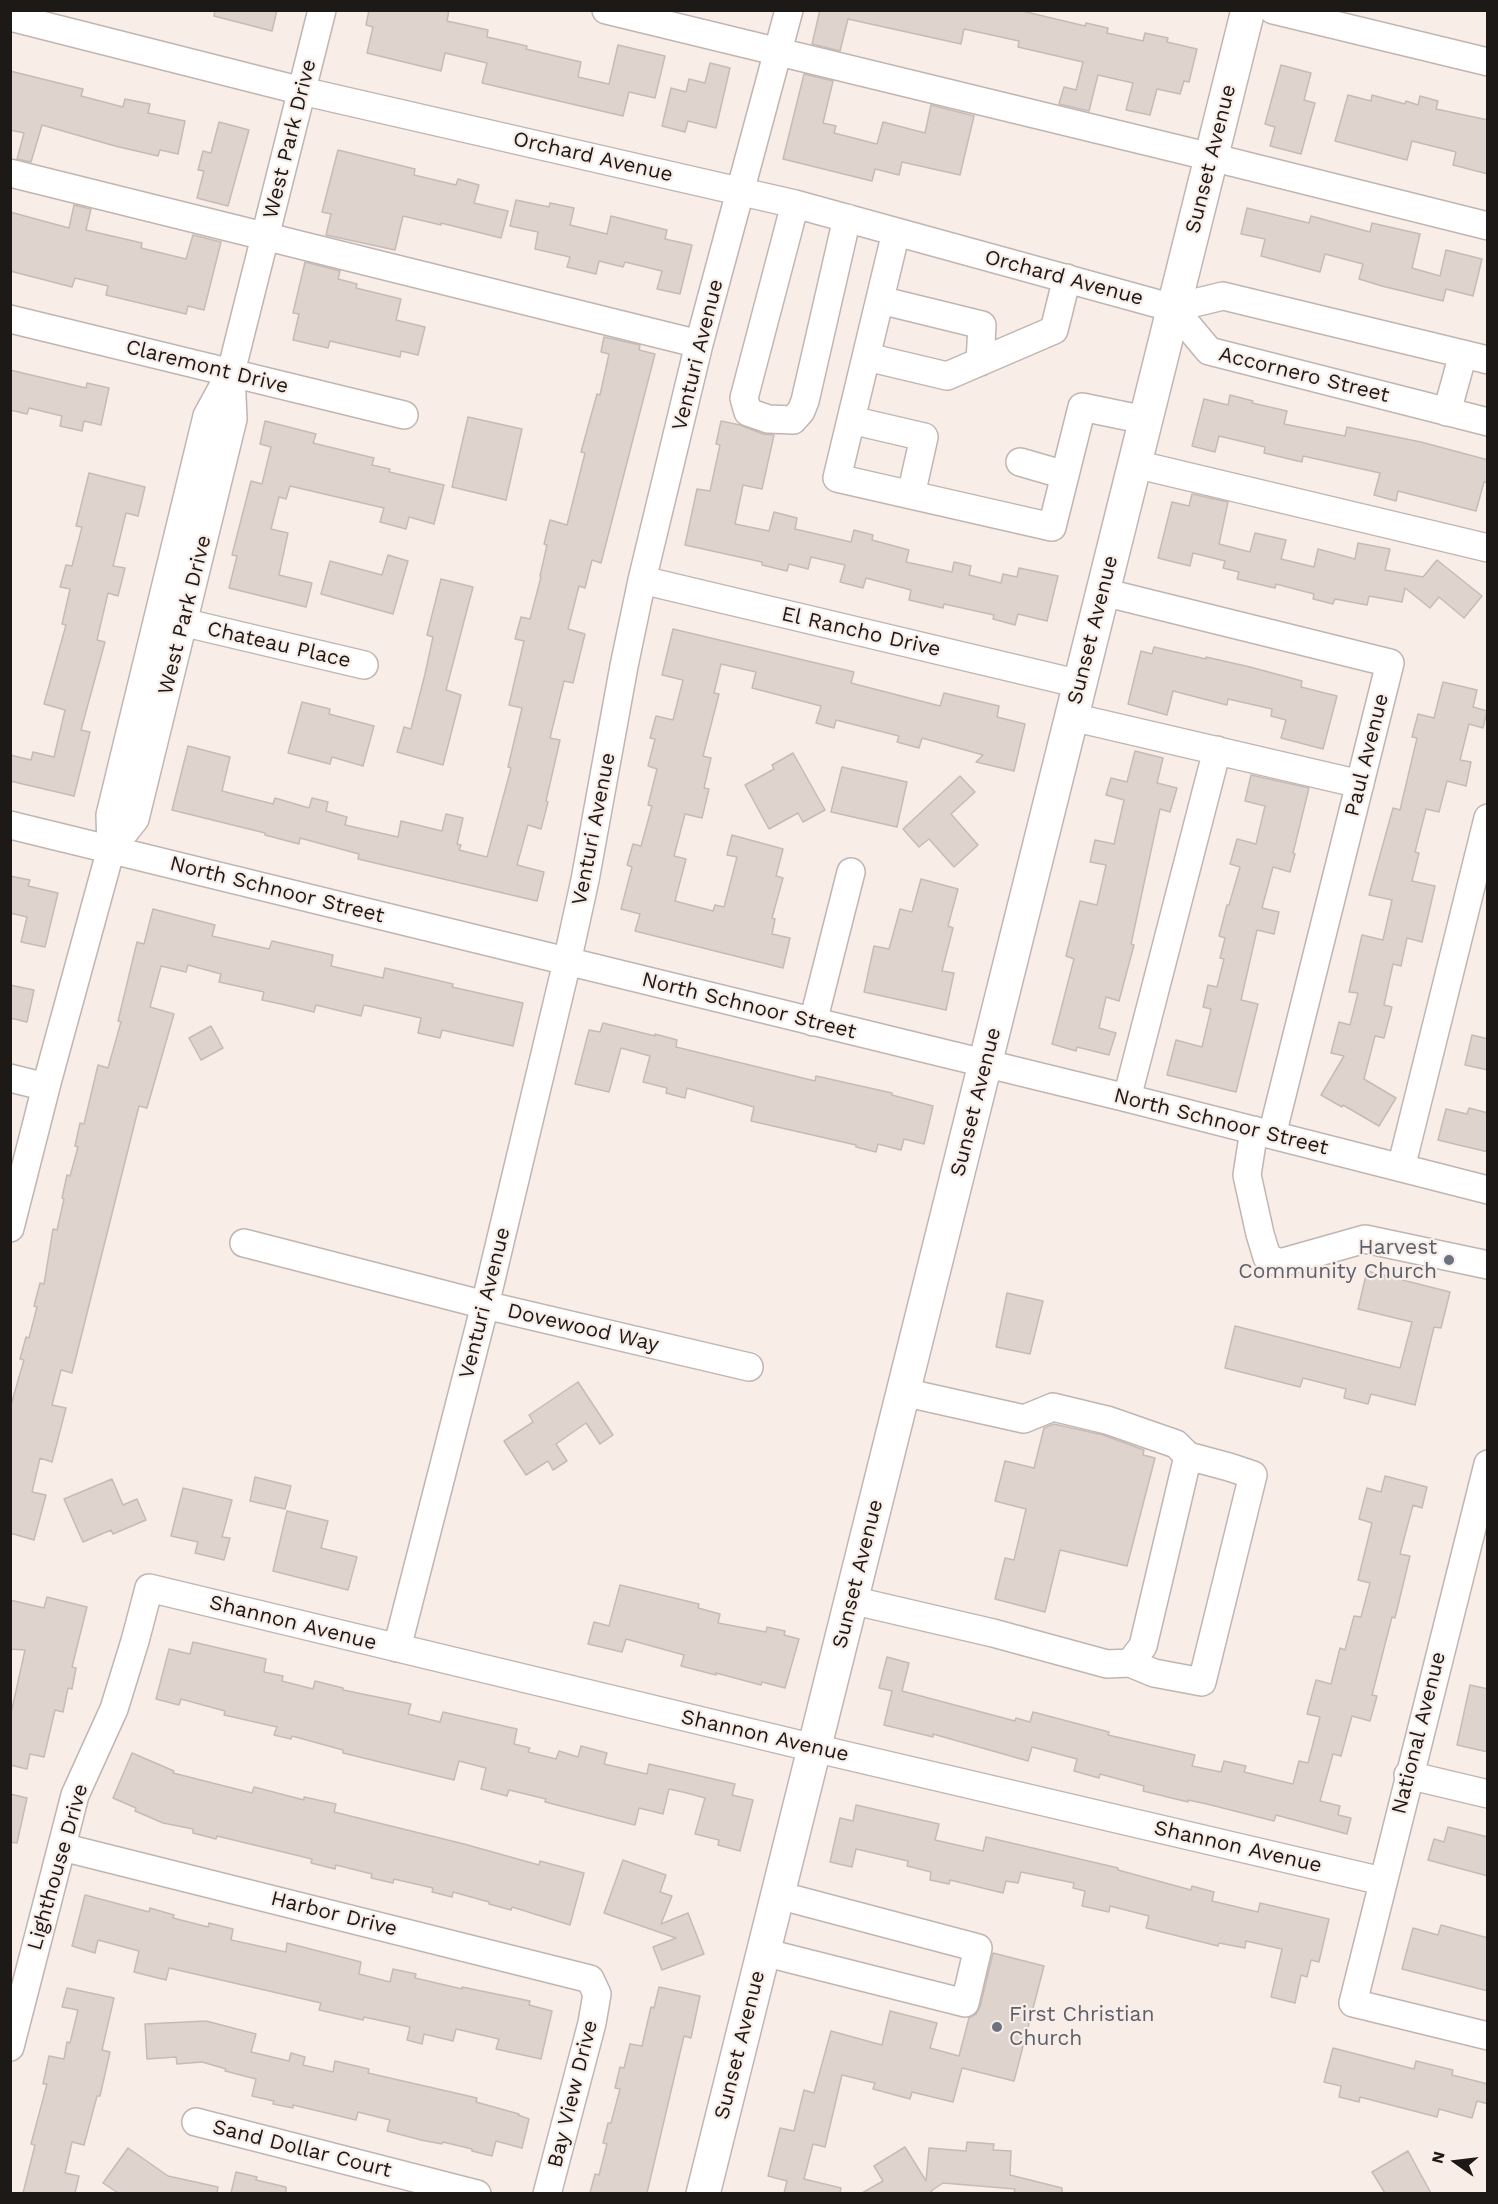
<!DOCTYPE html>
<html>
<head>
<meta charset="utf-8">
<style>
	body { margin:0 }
	#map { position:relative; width:1498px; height:2204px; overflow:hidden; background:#f9ede8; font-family:"Work Sans",sans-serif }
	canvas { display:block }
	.frame { position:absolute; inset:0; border:12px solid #1d1917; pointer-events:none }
	.north { position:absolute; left:1426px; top:2132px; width:60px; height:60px; -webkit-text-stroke:4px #f9ede8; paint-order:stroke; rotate:284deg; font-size:16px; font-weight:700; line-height:24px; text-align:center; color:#1d1917 }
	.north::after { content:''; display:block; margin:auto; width:21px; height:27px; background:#1d1917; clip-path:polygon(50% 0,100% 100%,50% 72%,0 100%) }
</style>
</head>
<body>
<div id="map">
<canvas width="1498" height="2204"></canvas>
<div class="frame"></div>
<div class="north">N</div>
</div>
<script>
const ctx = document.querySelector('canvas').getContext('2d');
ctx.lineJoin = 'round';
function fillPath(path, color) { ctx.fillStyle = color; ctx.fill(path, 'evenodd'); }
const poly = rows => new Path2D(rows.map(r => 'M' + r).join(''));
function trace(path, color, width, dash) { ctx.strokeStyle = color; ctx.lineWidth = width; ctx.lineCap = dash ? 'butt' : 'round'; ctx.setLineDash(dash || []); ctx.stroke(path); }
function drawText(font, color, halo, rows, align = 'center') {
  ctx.font = font + ' "Work Sans",sans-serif'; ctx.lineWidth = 4.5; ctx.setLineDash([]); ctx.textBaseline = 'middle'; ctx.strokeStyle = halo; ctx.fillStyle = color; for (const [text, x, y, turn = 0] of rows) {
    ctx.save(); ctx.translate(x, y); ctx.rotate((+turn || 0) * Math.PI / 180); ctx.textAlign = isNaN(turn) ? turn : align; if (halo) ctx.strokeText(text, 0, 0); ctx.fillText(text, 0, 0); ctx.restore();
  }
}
const building = poly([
	[215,10,277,10,272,31,214,16,215,10],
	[369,10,449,10,447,21,488,30,487,37,527,46,526,49,581,62,578,77,609,84,618,45,665,56,655,98,629,92,623,116,482,83,487,63,445,53,441,71,367,53,373,27,366,25,369,10],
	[820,10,1018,10,1085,26,1086,23,1108,28,1107,33,1143,41,1145,33,1168,38,1167,42,1197,49,1189,82,1184,81,1180,94,1157,89,1150,115,1126,110,1133,83,1098,75,1089,111,1059,104,1064,87,1076,90,1083,62,1018,47,1019,41,964,29,961,44,848,19,840,51,812,44,820,10],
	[710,63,730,68,716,128,688,121,685,132,662,126,671,88,686,92,689,79,705,83,710,63],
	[1281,65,1311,73,1304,100,1315,103,1301,154,1270,146,1275,127,1265,124,1281,65],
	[10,71,83,89,81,96,123,107,125,99,150,104,148,113,185,121,178,154,160,150,158,156,115,146,42,125,31,162,17,159,24,133,10,130,10,71],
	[804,74,833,81,823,123,836,126,834,133,877,144,883,122,925,133,931,105,974,116,960,175,902,162,899,175,875,169,872,181,783,159,804,74],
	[1348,95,1371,101,1372,95,1405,104,1406,101,1418,105,1420,96,1438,101,1436,109,1488,120,1488,174,1453,165,1456,152,1412,141,1407,160,1335,141,1348,95],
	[219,122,249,130,228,206,197,198,204,171,198,170,203,151,211,153,219,122],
	[338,150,415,169,414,175,456,185,458,179,479,185,474,203,508,211,501,238,441,223,441,225,403,216,395,250,326,235,331,214,322,212,338,150],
	[516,200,549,207,550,203,574,208,570,225,607,234,611,216,667,230,665,239,692,245,680,294,657,289,662,271,625,262,623,267,599,261,596,274,567,267,570,257,535,249,538,232,510,226,516,200],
	[74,205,91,209,86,230,142,243,141,248,186,259,193,235,221,242,204,310,188,306,186,314,106,295,108,286,75,278,72,287,10,271,10,212,69,228,74,205],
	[1247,208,1309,223,1311,216,1370,232,1372,223,1420,234,1412,268,1440,276,1446,250,1482,259,1473,296,1446,289,1443,301,1382,286,1359,279,1363,264,1325,254,1320,272,1261,256,1265,239,1241,234,1247,208],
	[305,262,340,271,338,279,357,284,356,288,401,299,396,320,425,327,418,355,401,351,400,357,330,341,328,348,293,340,299,314,293,313,305,262],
	[604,337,640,345,639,350,655,354,601,563,592,560,585,588,579,586,568,629,585,634,573,683,564,681,550,738,560,740,546,801,548,802,541,829,528,825,517,865,544,872,537,901,358,859,359,854,300,838,299,844,265,835,265,833,172,810,188,746,230,757,222,791,273,804,275,798,309,808,312,798,328,802,326,811,347,817,345,825,398,837,401,821,442,831,446,814,463,818,457,844,461,845,459,850,487,857,511,768,508,767,522,708,509,705,524,641,515,639,521,617,530,619,541,577,540,576,547,545,544,544,550,520,567,525,585,453,581,452,597,394,600,395,609,354,601,352,604,337],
	[10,370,86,388,87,383,109,388,101,425,84,421,82,431,60,426,62,416,29,408,27,414,10,410,10,370],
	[1230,395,1253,401,1252,403,1287,411,1284,424,1345,436,1347,427,1421,442,1488,460,1488,483,1484,482,1476,511,1398,491,1396,501,1374,495,1380,473,1303,456,1302,462,1264,453,1265,447,1219,436,1215,452,1192,446,1204,399,1228,405,1230,395],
	[468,417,522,429,506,500,452,487,468,417],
	[265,421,316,434,313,443,374,458,372,465,390,469,389,472,444,485,434,524,409,517,406,529,380,522,384,508,290,486,286,499,279,497,271,529,288,533,279,575,312,583,306,607,229,588,237,556,232,555,251,481,262,484,271,447,260,444,265,421],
	[721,421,740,425,763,434,774,435,762,489,743,485,735,524,769,531,774,512,797,518,795,529,851,542,854,530,873,535,872,540,909,550,906,562,952,572,954,562,971,566,969,575,1001,583,1003,574,1017,577,1019,568,1058,576,1047,621,1018,614,1015,625,993,619,994,615,944,604,943,608,909,600,911,590,866,578,863,588,840,582,845,565,811,557,808,569,789,564,787,571,762,565,762,562,685,545,697,489,710,491,720,445,716,444,721,421],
	[89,473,145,487,138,516,126,513,113,566,125,568,118,596,108,593,97,640,105,642,81,730,90,732,74,796,10,781,10,755,31,760,33,752,54,757,65,710,44,704,66,625,62,624,70,589,60,587,66,565,72,566,82,527,76,526,89,473],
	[1192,494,1228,502,1219,544,1250,552,1255,533,1286,540,1281,559,1314,567,1318,549,1355,559,1358,543,1390,549,1385,570,1423,577,1437,560,1482,596,1464,618,1439,597,1430,608,1405,588,1402,602,1369,596,1367,605,1335,599,1333,604,1313,599,1314,594,1276,584,1275,588,1237,579,1239,572,1223,568,1225,561,1193,553,1190,566,1158,558,1172,502,1189,506,1192,494],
	[388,555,408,561,393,614,321,594,330,561,382,575,388,555],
	[441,579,473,587,446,690,461,695,443,765,397,752,404,727,411,729,425,674,433,637,427,635,441,579],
	[673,629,854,672,851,683,940,706,944,693,999,706,997,717,1025,724,1014,771,976,762,983,755,922,738,919,748,897,742,899,736,836,720,834,728,816,723,821,706,752,688,756,672,721,664,714,693,719,694,703,756,711,758,704,788,709,789,702,818,685,814,674,856,686,859,675,901,713,911,715,905,724,907,737,857,727,855,732,835,783,849,776,876,783,878,772,918,775,919,772,934,790,938,783,968,635,931,640,914,621,909,632,867,627,865,633,844,641,846,652,806,648,805,657,769,648,766,655,739,650,738,656,716,673,720,683,680,662,675,673,629],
	[1154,647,1206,659,1206,657,1250,667,1302,681,1301,687,1337,696,1323,749,1281,738,1286,720,1271,716,1272,709,1228,699,1227,705,1173,691,1167,715,1128,704,1141,651,1152,654,1154,647],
	[1443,682,1477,690,1473,707,1487,711,1483,728,1469,724,1460,760,1471,762,1466,786,1447,781,1439,812,1426,809,1415,852,1419,853,1412,881,1435,886,1422,942,1407,938,1401,966,1393,964,1384,1005,1392,1007,1384,1038,1375,1036,1364,1079,1396,1098,1379,1126,1343,1105,1342,1107,1321,1095,1344,1056,1331,1053,1339,1022,1350,1025,1358,993,1349,992,1362,935,1383,940,1392,900,1369,895,1393,808,1400,810,1417,738,1412,737,1418,714,1434,718,1443,682],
	[302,702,330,709,329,714,374,726,363,766,332,757,330,764,288,753,302,702],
	[1135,751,1163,758,1157,783,1177,788,1170,812,1160,809,1131,944,1134,945,1119,1001,1106,997,1099,1028,1116,1033,1109,1055,1077,1047,1076,1051,1052,1044,1074,959,1066,956,1080,901,1097,905,1106,865,1090,862,1095,840,1114,844,1124,800,1106,795,1111,778,1127,782,1135,751],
	[793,753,825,810,803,822,798,813,769,829,745,785,774,769,772,765,793,753],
	[842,767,907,782,897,827,831,812,842,767],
	[1251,775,1309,788,1293,853,1295,854,1290,872,1273,867,1262,908,1279,912,1274,934,1257,930,1241,1000,1258,1004,1236,1092,1167,1075,1176,1040,1202,1047,1211,1009,1203,1007,1208,985,1217,987,1224,959,1220,958,1225,938,1219,936,1227,905,1229,905,1240,867,1230,864,1237,839,1256,844,1265,806,1245,801,1251,775],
	[960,776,975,792,951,814,978,845,954,867,929,839,919,847,903,829,960,776],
	[10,876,30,880,28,886,58,893,45,947,21,942,27,917,10,913,10,876],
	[921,879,958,889,948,926,953,928,942,971,954,973,946,1010,864,992,874,946,889,949,900,909,912,912,921,879],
	[153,909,215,925,212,936,269,949,272,941,333,955,331,966,383,978,385,968,453,984,452,987,523,1003,513,1046,442,1030,440,1038,418,1033,421,1018,364,1005,361,1016,316,1005,314,1012,281,1004,262,1000,264,992,219,982,221,974,188,965,186,972,161,966,150,1007,174,1014,147,1108,139,1106,72,1373,61,1370,52,1405,66,1408,52,1462,40,1458,32,1492,46,1495,34,1540,10,1533,10,1408,24,1360,20,1359,26,1337,29,1338,37,1307,34,1306,40,1283,44,1284,53,1229,57,1230,64,1199,62,1198,67,1175,70,1176,78,1147,75,1146,80,1123,84,1124,98,1065,108,1068,121,1022,118,1021,137,942,144,944,153,909],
	[10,985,34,990,27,1022,10,1018,10,985],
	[603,1023,655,1036,655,1034,677,1040,676,1047,725,1059,815,1081,816,1076,892,1093,892,1095,933,1106,924,1144,904,1139,901,1150,878,1144,876,1152,856,1147,856,1145,751,1121,754,1107,687,1088,685,1098,666,1093,667,1088,643,1082,650,1056,621,1048,609,1092,575,1084,589,1030,600,1032,603,1023],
	[211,1026,223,1048,201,1060,189,1038,211,1026],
	[1472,1035,1488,1039,1488,1070,1465,1065,1472,1035],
	[1469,1108,1488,1113,1488,1152,1438,1140,1446,1109,1467,1114,1469,1108],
	[1367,1271,1450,1292,1441,1328,1434,1327,1415,1405,1371,1394,1368,1404,1344,1398,1346,1389,1303,1378,1300,1387,1225,1368,1235,1326,1400,1368,1412,1322,1358,1309,1367,1271],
	[1007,1293,1043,1301,1030,1354,996,1347,1007,1293],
	[578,1382,613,1435,600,1444,586,1423,556,1444,567,1461,553,1470,548,1461,526,1475,504,1441,533,1422,529,1415,578,1382],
	[1054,1424,1103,1435,1144,1450,1143,1455,1155,1458,1127,1566,1060,1550,1045,1612,995,1599,1005,1558,1014,1560,1026,1509,995,1501,1005,1461,1034,1468,1044,1428,1054,1424],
	[1385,1476,1427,1487,1422,1508,1413,1505,1400,1554,1410,1556,1395,1618,1392,1617,1372,1695,1377,1696,1370,1721,1352,1716,1341,1756,1333,1754,1320,1801,1340,1806,1338,1815,1351,1818,1347,1834,1276,1815,1274,1821,1207,1804,1188,1800,1188,1802,1143,1791,1144,1786,1100,1774,1099,1778,1074,1771,1077,1759,1032,1747,1028,1761,933,1734,933,1737,884,1725,892,1691,879,1688,887,1657,909,1663,902,1691,1015,1721,1016,1718,1030,1722,1033,1712,1109,1732,1108,1735,1195,1755,1192,1766,1221,1772,1224,1761,1246,1766,1244,1772,1293,1784,1299,1761,1308,1763,1320,1717,1307,1714,1316,1680,1331,1684,1340,1648,1345,1650,1354,1616,1361,1617,1370,1583,1358,1580,1372,1523,1359,1519,1367,1488,1381,1492,1385,1476],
	[255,1477,291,1486,285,1509,250,1501,255,1477],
	[112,1479,123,1505,137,1499,146,1520,113,1534,111,1530,83,1542,64,1499,112,1479],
	[183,1488,232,1500,222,1537,230,1538,224,1560,195,1553,198,1542,171,1536,183,1488],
	[287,1511,328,1521,321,1548,357,1557,348,1590,273,1571,287,1511],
	[620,1585,699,1604,698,1608,720,1614,718,1623,766,1632,767,1627,785,1631,784,1635,799,1639,785,1688,762,1682,761,1685,716,1673,716,1675,681,1666,684,1655,626,1639,622,1652,588,1644,594,1622,609,1626,620,1585],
	[47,1597,87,1607,72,1667,76,1668,72,1689,68,1688,63,1712,55,1710,44,1757,30,1754,27,1769,10,1765,10,1718,25,1650,10,1649,10,1600,44,1608,47,1597],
	[193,1642,266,1659,264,1672,283,1676,282,1681,313,1689,315,1681,343,1688,343,1690,411,1704,408,1714,440,1722,443,1712,517,1729,514,1744,530,1748,528,1752,556,1759,559,1751,578,1757,581,1746,607,1753,604,1764,647,1774,649,1764,735,1784,732,1795,753,1800,740,1851,718,1845,719,1840,695,1834,705,1798,687,1793,669,1789,663,1814,639,1808,635,1825,545,1802,546,1799,509,1790,507,1796,481,1789,486,1768,459,1761,454,1780,343,1753,343,1750,292,1736,291,1739,274,1735,277,1727,224,1715,225,1711,181,1699,179,1705,156,1699,169,1649,190,1654,193,1642],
	[1470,1685,1488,1689,1488,1752,1457,1745,1470,1685],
	[132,1753,174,1771,173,1773,252,1793,254,1787,304,1800,304,1797,336,1804,334,1812,464,1844,539,1865,540,1861,584,1873,570,1925,512,1907,511,1910,489,1904,489,1902,453,1892,452,1897,432,1892,433,1888,394,1879,393,1883,371,1878,372,1874,336,1865,335,1869,311,1863,312,1859,217,1836,216,1839,193,1833,193,1829,163,1823,135,1811,136,1808,113,1798,132,1753],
	[10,1794,27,1798,17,1843,10,1842,10,1794],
	[856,1805,939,1824,935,1840,983,1851,986,1837,1118,1868,1118,1870,1191,1890,1192,1886,1214,1892,1212,1901,1258,1912,1260,1903,1329,1919,1319,1962,1311,1960,1307,1977,1301,1975,1295,2003,1271,1997,1282,1949,1246,1941,1245,1948,1219,1943,1218,1946,1146,1928,1149,1916,1110,1906,1109,1912,1082,1906,1085,1891,1073,1888,1074,1883,1021,1872,1018,1883,1006,1881,1003,1893,950,1880,949,1884,930,1880,931,1872,907,1866,908,1861,856,1849,852,1867,830,1862,840,1818,853,1821,856,1805],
	[1448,1827,1488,1837,1488,1876,1428,1860,1434,1839,1444,1842,1448,1827],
	[623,1860,666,1875,660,1892,672,1896,661,1924,688,1913,704,1954,662,1970,653,1947,676,1938,604,1913,623,1860],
	[85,1895,149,1912,150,1908,174,1915,173,1918,208,1927,209,1923,233,1929,231,1940,286,1952,287,1943,361,1962,359,1974,390,1982,393,1969,416,1974,415,1978,462,1989,462,1987,530,2001,529,2005,552,2011,541,2059,496,2049,499,2039,456,2029,453,2041,424,2034,422,2044,407,2040,410,2027,364,2017,363,2020,319,2010,321,2003,169,1968,166,1980,134,1972,139,1951,98,1940,95,1953,72,1946,85,1895],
	[1441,1925,1488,1938,1488,1991,1402,1969,1413,1928,1438,1935,1441,1925],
	[993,1953,1044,1966,1014,2081,962,2068,953,2102,912,2092,910,2099,873,2089,875,2083,842,2075,825,2147,813,2144,804,2179,841,2188,840,2193,784,2193,787,2181,768,2176,780,2128,794,2131,804,2090,814,2093,831,2031,882,2045,890,2011,937,2023,930,2048,959,2056,969,2018,976,2014,980,2007,993,1953],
	[659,1987,700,1996,691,2038,684,2036,647,2193,590,2193,595,2174,599,2175,607,2144,603,2143,608,2123,611,2123,620,2089,615,2088,620,2067,624,2068,630,2044,642,2046,651,2007,654,2008,659,1987],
	[67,1988,114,1998,102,2050,110,2052,100,2096,97,2096,84,2145,72,2142,65,2173,79,2176,75,2193,23,2193,35,2145,31,2144,47,2084,43,2084,49,2056,64,2059,67,2042,70,2043,78,2010,62,2007,67,1988],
	[206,2021,256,2034,251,2052,289,2061,291,2053,305,2057,303,2065,333,2072,335,2061,369,2069,368,2073,477,2098,476,2102,519,2114,518,2115,529,2119,522,2148,496,2141,492,2156,472,2151,472,2149,443,2142,442,2144,421,2140,387,2131,390,2120,358,2112,356,2120,293,2105,293,2108,273,2104,274,2101,252,2096,256,2079,225,2071,226,2069,202,2062,177,2064,176,2057,147,2059,145,2024,206,2021],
	[1333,2048,1414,2069,1416,2061,1453,2070,1452,2075,1488,2084,1488,2104,1477,2101,1472,2118,1439,2109,1437,2117,1360,2097,1359,2102,1339,2097,1341,2086,1324,2082,1333,2048],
	[967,2142,994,2144,993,2150,1011,2151,1010,2175,1062,2188,1062,2193,1014,2193,1015,2189,943,2183,931,2191,933,2193,862,2193,883,2181,874,2166,905,2147,926,2181,929,2148,966,2151,967,2142],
	[128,2148,168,2176,218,2187,217,2193,118,2193,103,2183,128,2148],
	[1408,2151,1431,2193,1385,2193,1372,2172,1408,2151],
	[236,2172,257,2177,256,2180,286,2187,286,2193,231,2193,236,2172]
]);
const minor = poly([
	[606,10,1211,157,1488,226],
	[1273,10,1488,62],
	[10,17,302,91,795,204,1173,308,1223,296,1488,360],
	[10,173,699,344],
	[795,204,744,398,748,412,768,419,793,420,801,411,805,401,847,218],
	[896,232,837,478,1052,527,1082,407,1145,420],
	[880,300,982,325,980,362],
	[1173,308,1209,351,1488,422],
	[10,319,404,415],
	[867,357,947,376,1054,330,1067,278],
	[1447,412,1463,354],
	[851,420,924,437,911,495],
	[1020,462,1065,475],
	[1135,464,1488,548],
	[642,580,1080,684],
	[1103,592,1390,663,1272,1135],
	[165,618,364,665],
	[1072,717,1360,784],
	[10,825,1127,1098,1488,1190],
	[111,849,135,819,233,419,231,373],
	[813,1022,851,872],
	[10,1078,46,1087],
	[1127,1098,1217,750],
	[1254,1130,1247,1175,1260,1234,1267,1257,1280,1263,1365,1239,1488,1265],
	[1401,1168,1488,818],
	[10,1228,48,1079,111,849,110,815,207,416,231,372,322,10],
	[244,1243,485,1305,749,1367],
	[1488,1464,1353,2003,1488,2036],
	[851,1600,993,1633,1107,1664,1130,1663,1143,1646,1188,1456,1176,1444,1107,1420,1053,1407,1024,1419,903,1392],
	[397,1648,485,1305,567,962,585,880,624,666,642,580,699,344,789,10],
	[1130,1663,1154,1673,1202,1682,1253,1475,1229,1467,1188,1456],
	[1408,1775,1488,1794],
	[62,1847,590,1979,597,1994,592,2023,547,2194],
	[763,1952,965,2003,978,1948,778,1895],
	[10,2047,75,1795,114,1709,135,1641,149,1588,814,1748,1382,1881],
	[196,2122,477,2194]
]);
const major = poly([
	[703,2194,1248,10]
]);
const markers = [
	[1449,1260,6,"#6b7280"],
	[997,2027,6,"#6b7280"]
];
const streetNames = [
	["West Park Drive",290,139,-76],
	["Orchard Avenue",593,157,13],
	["Sunset Avenue",1211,159,-76],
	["Orchard Avenue",1064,278,15],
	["Venturi Avenue",698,355,-76],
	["Claremont Drive",207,367,14],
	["Accornero Street",1304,375,14],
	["West Park Drive",185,615,-76],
	["Sunset Avenue",1093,630,-76],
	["El Rancho Drive",861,632,13],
	["Chateau Place",279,645,13],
	["Paul Avenue",1367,755,-76],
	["Venturi Avenue",594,829,-79],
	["North Schnoor Street",277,890,14],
	["North Schnoor Street",749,1006,14],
	["Sunset Avenue",976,1102,-76],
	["North Schnoor Street",1221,1122,14],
	["Venturi Avenue",485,1303,-76],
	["Dovewood Way",583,1328,13],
	["Sunset Avenue",858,1574,-76],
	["Shannon Avenue",293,1623,14],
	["National Avenue",1419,1733,-76],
	["Shannon Avenue",765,1736,13],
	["Shannon Avenue",1238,1847,13],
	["Lighthouse Drive",58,1867,-74],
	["Harbor Drive",334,1914,14],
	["Sunset Avenue",740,2045,-76],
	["Bay View Drive",573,2094,-76],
	["Sand Dollar Court",302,2149,14]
];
const worshipNames = [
	["Harvest",1437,1248],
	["Community Church",1437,1272],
	["First Christian",1009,2015,"left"],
	["Church",1009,2039,"left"]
];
fillPath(building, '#dfd3ce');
trace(building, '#c7bbb6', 1.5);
trace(minor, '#c1b5b1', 30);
trace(major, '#c1b5b1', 36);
trace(minor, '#fff', 27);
trace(major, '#fff', 33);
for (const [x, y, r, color] of markers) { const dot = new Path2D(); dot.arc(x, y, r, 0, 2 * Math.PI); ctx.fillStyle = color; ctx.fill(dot); trace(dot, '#f9ede8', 2); }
drawText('21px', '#1d1917', '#f9ede8', streetNames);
drawText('21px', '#5b616d', '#f9ede8', worshipNames, 'right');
</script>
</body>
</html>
